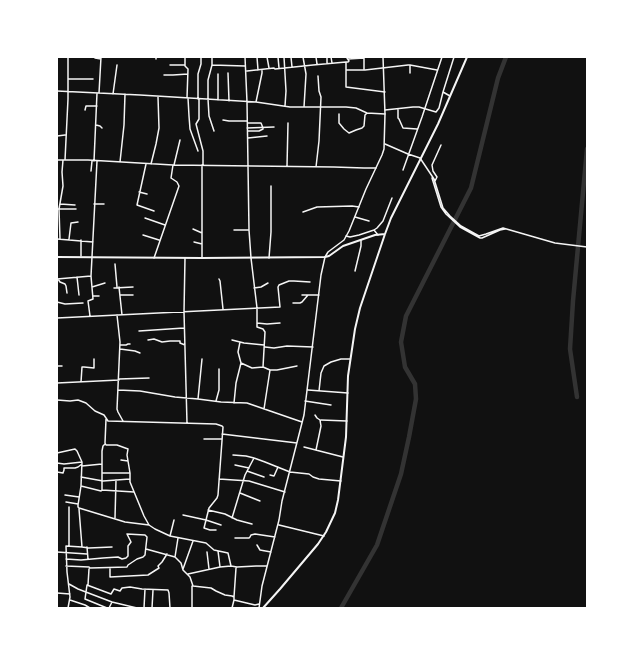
<!DOCTYPE html>
<html>
<head>
<meta charset="utf-8">
<style>
	body { margin:0 }
	#map { position:relative; width:644px; height:665px; overflow:hidden; background:#111; font-family:"Sofia Sans Condensed",sans-serif }
	canvas { display:block }
	.frame { position:absolute; inset:0; border:58px solid #fff; pointer-events:none }
</style>
</head>
<body>
<div id="map">
<canvas width="644" height="665"></canvas>
<div class="frame"></div>
</div>
<script>
const ctx = document.querySelector('canvas').getContext('2d');
ctx.lineJoin = 'round';
const poly = rows => new Path2D(rows.map(r => 'M' + r).join(''));
function trace(path, color, width, dash) { ctx.strokeStyle = color; ctx.lineWidth = width; ctx.lineCap = dash ? 'butt' : 'round'; ctx.setLineDash(dash || []); ctx.stroke(path); }
const river = poly([
	[577,397,570,349,573,301,587,149],
	[341,608,377,545,401,474,409,437,416,399,415,384,405,367,401,342,406,316,471,188,498,78,506,57]
]);
const minor = poly([
	[156,57,156,59],
	[185,57,185,66,188,69,187,98],
	[212,57,212,65,208,80,208,99,209,116,214,131],
	[245,57,247,102,249,230,251,258,257,308,257,327,263,329,265,332,263,367],
	[257,57,258,70],
	[267,57,269,68],
	[278,57,279,68],
	[284,57,286,91,285,106],
	[291,57,292,67],
	[303,57,306,74,304,107],
	[316,57,317,64],
	[327,57,327,63],
	[331,57,332,63],
	[95,58,101,59],
	[347,58,349,61,348,62,346,62,346,87,385,92],
	[348,59,364,58],
	[170,65,185,65],
	[212,65,245,66],
	[410,65,437,70],
	[364,69,364,57],
	[346,70,365,70,408,65,410,65,410,73],
	[247,71,274,68,275,69,313,65,346,62],
	[228,73,229,101],
	[218,74,218,100],
	[164,75,173,75,188,74],
	[69,79,93,79],
	[57,91,140,95,256,102,290,107,346,107,356,108,367,113,385,114],
	[443,92,450,96],
	[99,93,101,57],
	[113,94,117,65],
	[188,98,189,116,190,129,198,151],
	[198,99,198,74,201,64,201,57],
	[199,99,199,119,196,124,203,151,203,165],
	[256,102,262,73,262,70],
	[398,109,398,118,399,119,403,128,417,129],
	[85,110,86,106,97,106],
	[385,110,413,107,419,107,436,112,439,108,443,92,454,57],
	[339,114,339,123,344,129,349,133,356,130,362,128,364,126,365,115,367,113],
	[223,120,229,121,247,121],
	[248,123,261,123,263,128],
	[96,125,100,126,102,128],
	[247,128,274,127],
	[248,131,259,131,263,129,263,128],
	[57,136,65,135],
	[248,138,267,136],
	[385,144,408,154,420,158,434,179,443,208,450,216,461,226,479,236,486,234,503,228,555,243,587,247],
	[57,160,88,160,173,165,334,167,364,168,376,168],
	[65,160,68,99,68,57],
	[94,161,97,93],
	[120,162,124,125,125,94],
	[146,164,137,205,154,211],
	[151,164,156,144,159,128,158,97],
	[174,165,180,140],
	[202,165,202,257],
	[287,166,288,123],
	[316,167,319,141,321,97,319,91,318,76],
	[403,170,422,117,442,57],
	[91,171,92,161],
	[432,178,441,207,446,214,460,227,480,238,482,238,500,230,505,229],
	[435,181,437,177,433,171,432,165,441,145],
	[139,192,147,194],
	[60,204,75,205],
	[94,204,104,204],
	[57,209,76,209],
	[303,212,317,207,352,206,359,207],
	[355,217,369,221],
	[145,218,165,225],
	[193,229,202,233],
	[234,230,249,230],
	[374,230,377,228,383,221,392,198],
	[143,235,159,240],
	[346,236,350,237,359,235,374,230,378,235],
	[57,239,93,242],
	[60,239,59,209,63,186,62,172,63,160],
	[69,239,71,223,78,222],
	[194,242,202,244],
	[81,256,81,240],
	[154,258,179,186,177,182,171,178,173,165],
	[185,258,184,312,187,423],
	[269,258,271,232,271,186],
	[115,264,117,287],
	[355,271,361,246,361,240],
	[77,277,79,295],
	[57,279,91,276],
	[58,279,60,282,65,284,66,286,67,293],
	[219,279,220,281,223,309],
	[92,287,105,283],
	[119,287,122,315],
	[114,288,133,287],
	[254,288,261,287,268,283],
	[120,295,133,295],
	[302,295,319,295],
	[93,296,99,296],
	[57,302,65,304,83,303],
	[293,303,300,303,302,302,308,295],
	[117,315,120,342,117,409,118,412,123,421],
	[90,316,88,301,93,299,91,276,97,161],
	[57,318,280,307,278,287,279,285,289,281,294,281,310,282],
	[257,323,267,324,280,323],
	[139,331,184,328],
	[148,340,154,339,162,342,170,341,180,341,180,343,185,345],
	[232,340,244,343,264,345],
	[240,342,238,352,241,363,252,368,263,367,270,370,277,370,297,366],
	[120,345,126,345,128,344,130,344],
	[265,347,274,348,287,346,313,347],
	[587,347,587,356],
	[120,349,135,351,140,353],
	[57,366,62,366],
	[119,379,149,378],
	[81,382,82,367,84,367,94,368,94,359],
	[57,383,119,380],
	[118,390,140,391,175,397,198,399,221,402,247,403,302,422],
	[308,390,348,393],
	[319,391,321,373,324,366,331,362,341,359,350,359],
	[198,399,202,359],
	[57,400,70,401,78,400,86,403,95,411,104,415,108,421,216,424,222,426,223,427,218,495,217,498,209,508,204,528,210,530,216,530],
	[216,401,219,390,219,369],
	[305,401,331,405],
	[234,403,236,383,241,363],
	[264,409,270,370],
	[315,415,317,418,320,420,321,426,316,450],
	[106,419,105,443,106,445,117,445,128,449,127,455,130,473,130,482,144,516,149,525,155,529,170,536,206,543,214,550,228,553,231,566],
	[321,420,347,421],
	[222,434,297,443],
	[204,439,222,439],
	[105,444,103,446,102,451,102,490,134,492],
	[304,447,343,457],
	[57,453,75,449,77,451,82,462],
	[233,455,246,456,254,458,265,462,290,472],
	[121,460,128,461],
	[57,463,64,464,82,462,81,486,101,491,102,490],
	[235,465,249,468],
	[82,466,102,464],
	[247,471,264,477],
	[57,472,63,473,64,470,64,468,75,468,78,467,82,464],
	[290,472,309,474,313,477,319,479,341,481],
	[103,473,130,473],
	[270,475,274,476,278,467],
	[81,477,103,481,130,479],
	[219,479,249,481,285,492],
	[81,486,78,505,78,507,79,508,125,522,149,525],
	[240,493,260,501],
	[65,495,79,497],
	[66,502,78,504],
	[69,507,69,546],
	[79,509,82,547,89,548,112,547],
	[208,510,225,514,237,520,252,524],
	[183,515,206,520,221,525],
	[115,518,116,480],
	[232,518,245,475,254,458],
	[279,525,324,536],
	[170,536,174,520],
	[235,538,249,538,250,537,251,535,255,534,275,537],
	[257,545,260,550,271,552],
	[87,547,88,559],
	[146,549,175,557,181,563,183,570,190,577,193,586,211,588,216,591,225,595,232,596,234,597,234,600],
	[218,551,220,567],
	[57,552,87,554],
	[207,552,209,569],
	[175,557,178,538],
	[66,559,81,560,103,558,118,557,122,559,126,558,128,556,128,546,131,542,127,534,145,535,147,537,145,555,143,557,137,559,128,565,127,567,90,568,89,567,66,566],
	[110,569,110,577,148,575,159,568,158,566,162,562,167,554],
	[183,569,193,541],
	[188,574,220,567,231,566,237,567],
	[69,584,78,589,112,602,137,608],
	[88,585,89,569],
	[57,593,70,594],
	[234,597,236,568,237,567,256,566,267,566],
	[70,600,85,605,90,608],
	[68,608,70,597,67,572,66,546,82,547],
	[107,608,85,599,87,585,111,594,114,589,120,591,122,588,130,587,142,589,168,590,169,593,170,608],
	[109,608,112,602],
	[144,608,145,589],
	[152,608,153,590],
	[192,608,192,586],
	[232,608,234,600,255,605,259,604],
	[259,608,262,586,279,520,282,501,304,415,321,275,325,257]
]);
const tertiary = poly([
	[325,257,328,252,344,240,349,231,366,189,382,155,384,149,385,114,383,57]
]);
const secondary = poly([
	[57,257,202,258,325,257,329,256,343,246,375,235,385,234],
	[263,608,280,589,318,544,326,532,335,513,338,500,346,437,348,376,355,329,360,308,385,234,391,218,438,124,467,57]
]);
trace(river, '#333', 4.5);
trace(minor, '#f5f5f5', 1.5);
trace(tertiary, '#f5f5f5', 1.5);
trace(secondary, '#f5f5f5', 2);
</script>
</body>
</html>
